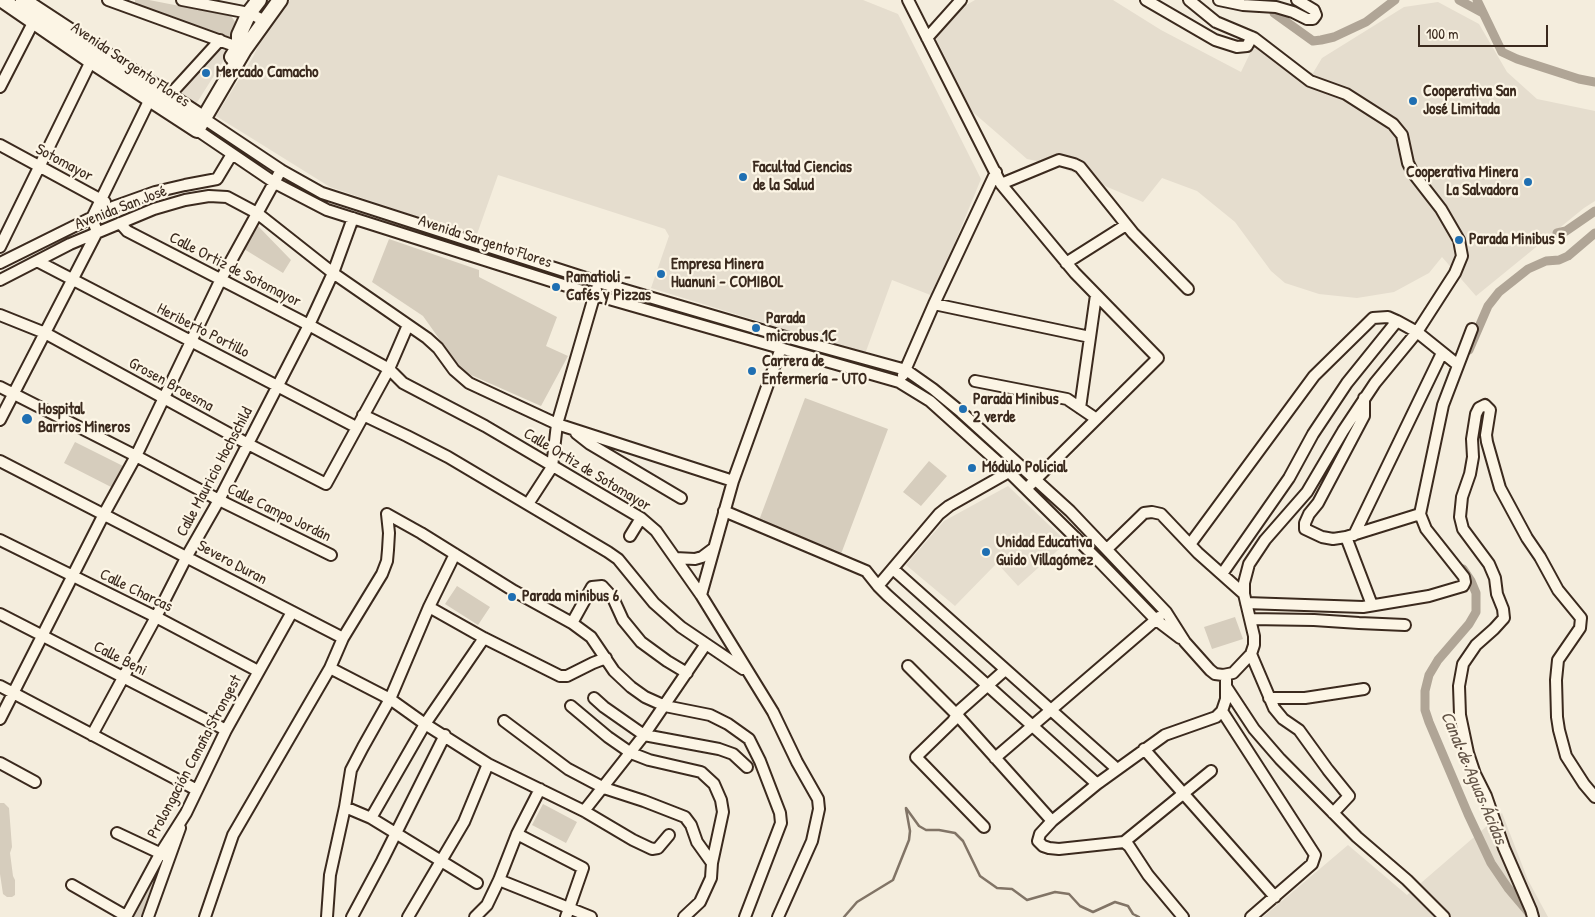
<!DOCTYPE html>
<html>
<head>
<meta charset="utf-8">
<style>
	body { margin:0 }
	#map { position:relative; width:1595px; height:917px; overflow:hidden; background:#f4eddd; font-family:"Patrick Hand",sans-serif }
	canvas { display:block }
	.scale { position:absolute; left:1418px; top:25px; width:130px; height:22px; box-sizing:border-box; border:2px solid #3b2a1e; border-top:0; padding-left:6px; font-size:15px; line-height:18px; white-space:nowrap; color:#3b2a1e; -webkit-text-stroke:4px #fcf5e5; paint-order:stroke }
</style>
</head>
<body>
<div id="map">
<canvas width="1595" height="917"></canvas>
<div class="scale">100 m</div>
</div>
<script>
const ctx = document.querySelector('canvas').getContext('2d');
ctx.lineJoin = 'round';
function fillPath(path, color) { ctx.fillStyle = color; ctx.fill(path, 'evenodd'); }
const poly = rows => new Path2D(rows.map(r => 'M' + r).join(''));
function trace(path, color, width, dash) { ctx.strokeStyle = color; ctx.lineWidth = width; ctx.lineCap = dash ? 'butt' : 'round'; ctx.setLineDash(dash || []); ctx.stroke(path); }
function drawText(font, color, halo, rows, align = 'center') {
  ctx.font = font + ' "Patrick Hand",sans-serif'; ctx.lineWidth = 4.5; ctx.setLineDash([]); ctx.textBaseline = 'middle'; ctx.strokeStyle = halo; ctx.fillStyle = color; for (const [text, x, y, turn = 0] of rows) {
    ctx.save(); ctx.translate(x, y); ctx.rotate((+turn || 0) * Math.PI / 180); ctx.textAlign = isNaN(turn) ? turn : align; if (halo) ctx.strokeText(text, 0, 0); ctx.fillText(text, 0, 0); ctx.restore();
  }
}
const built = poly([
	[290,0,863,0,898,14,981,179,933,296,892,280,865,354,651,288,669,236,665,229,498,175,476,237,330,187,216,116,253,57,260,42],
	[975,0,1113,0,1161,30,1241,72,1254,45,1313,73,1322,58,1404,7,1438,2,1479,24,1507,72,1537,99,1595,111,1595,201,1584,208,1476,296,1442,257,1429,273,1394,292,1357,298,1319,294,1285,283,1271,271,1235,222,1197,191,1162,178,1143,202,1055,165,1027,159,968,108,933,33,963,7],
	[219,47,229,52,196,104,181,94],
	[1008,486,1067,542,1018,586,997,563,955,606,906,565,944,521],
	[1502,813,1528,880,1548,917,1263,917,1348,845,1407,895]
]);
const green = poly([
	[135,0,149,0,231,16,236,23,232,37,229,39,135,5],
	[258,226,291,260,283,273,244,249],
	[389,239,479,270,479,277,557,317,546,346,568,356,541,406,462,371,423,316,372,282],
	[805,398,888,429,841,554,758,523],
	[75,442,123,466,113,488,64,463],
	[929,461,947,476,921,506,903,492],
	[457,586,490,607,478,625,445,604],
	[1235,617,1243,639,1212,649,1204,627],
	[0,803,4,803,9,808,12,847,10,853,13,876,15,880,15,895,12,897,7,897,3,894,0,874],
	[543,804,577,822,566,843,532,825],
	[161,866,163,867,142,917,134,917]
]);
const stream = poly([
	[906,808,919,826,926,830,939,830,955,833,963,841,980,876,997,888,1012,889,1027,900,1055,892,1069,894,1080,906,1093,912,1115,902,1128,906,1133,914,1139,917],
	[844,917,857,902,893,880,909,840,910,831,906,809]
]);
const canal = poly([
	[1459,0,1483,13],
	[1477,0,1502,52,1517,59,1579,79,1595,82],
	[1274,13,1313,41,1321,40,1334,37,1366,22,1395,0],
	[1557,233,1566,231,1595,211],
	[1469,350,1488,306,1499,292,1528,269,1546,261,1559,260,1568,256,1595,233],
	[1463,569,1471,581,1476,593,1476,612,1469,624,1438,660,1429,675,1425,691,1425,710,1429,722,1468,814,1491,863,1508,888,1530,914]
]);
const minor = poly([
	[108,0,243,49],
	[182,0,249,13,265,21],
	[908,0,1001,184,1075,273,1158,358,1030,485],
	[1146,0,1215,40,1237,47,1247,46,1252,37],
	[1219,0,1243,5,1276,7,1293,12,1307,19,1313,19,1316,15,1314,10,1297,0],
	[927,38,961,0],
	[0,87,36,17],
	[168,97,220,40],
	[203,118,281,170,322,193,598,282,782,336,906,370,933,389,961,412,1070,511,1166,612,1185,642,1210,670,1215,674,1223,675,1233,673,1251,654,1254,645,1254,636,1244,594,1244,583,1249,564,1265,540,1307,492,1343,431,1375,383,1417,332,1455,273,1462,256,1459,240,1441,209,1413,173,1408,163,1402,135,1393,124,1346,94,1310,81,1254,38,1216,22,1189,0],
	[197,130,275,183,327,210,595,295,899,382,930,401,1009,472,1098,560,1155,619,1180,638],
	[0,145,105,202],
	[1001,184,1059,160,1074,164,1080,167,1133,233,1188,289],
	[120,223,127,231,309,325,389,369,403,383,485,426,641,518,656,531,701,595,773,712,797,762,818,799,819,809,812,841,778,917],
	[0,247,91,61],
	[37,261,356,427],
	[0,263,113,207,155,192,185,185,217,179,232,154],
	[1066,263,1126,225],
	[0,280,70,244,154,209,185,200,209,196,227,197,257,213,333,273,427,338,438,348,454,370,469,383,557,424,733,481],
	[934,304,1090,337],
	[0,315,45,333,248,444,326,484,389,369,408,325],
	[903,375,934,304,996,172],
	[975,381,1067,399,1095,418],
	[0,387,136,456,219,500,331,555],
	[1364,398,1364,416,1318,503,1309,514,1305,523,1305,529,1322,537,1333,539,1346,537,1420,514],
	[1080,408,1096,295],
	[363,415,407,436,448,457,608,552,618,559,654,603,681,627,743,669],
	[0,420,97,232,92,218,150,99],
	[576,433,590,444,681,498],
	[0,461,343,638],
	[528,504,552,467,557,424,596,290],
	[724,511,866,571,878,586,887,595,1097,784],
	[387,514,421,533,514,591,572,623,591,637,614,671,631,687,645,697,665,706,710,715,728,724,749,739,760,761,780,813,781,823,745,917],
	[1354,535,1442,353],
	[630,536,641,518],
	[1346,537,1372,605],
	[0,540,156,617,258,671],
	[1191,543,1314,376,1373,318,1388,317,1397,321,1417,332,1458,365],
	[1107,549,1144,513,1152,512,1161,514,1198,553,1244,594],
	[675,558,695,559,702,557,714,548],
	[893,569,1117,769],
	[1222,574,1289,478,1313,434,1347,383,1397,321],
	[878,586,939,514,949,506,1009,472,1014,468],
	[701,595,733,481,781,348],
	[1246,603,1363,607,1429,596,1463,586,1465,582,1464,577,1426,529,1420,514,1443,405,1472,329],
	[429,607,484,638,560,676,567,676,593,663,606,658],
	[0,614,226,730],
	[1250,619,1314,620,1359,623,1405,625],
	[572,623,592,587,602,586,613,598,623,620,641,642,667,661,687,673],
	[1251,654,1274,708,1283,719,1299,730,1328,770,1349,796,1333,813],
	[908,666,957,715,1052,821,1097,784,1165,735,1216,717,1222,711,1226,699,1226,675],
	[330,668,390,699,425,724,488,764,584,811,633,840,652,849,658,848,669,835],
	[0,686,197,790],
	[1227,688,1254,729,1280,759,1357,837,1407,880,1444,917],
	[594,698,604,707,644,735,719,749,733,754,747,767],
	[1269,698,1305,698,1364,689],
	[571,706,608,737,631,753,649,760,701,772,714,784,721,800,723,812,712,863],
	[1222,711,1315,855,1312,864,1251,917],
	[0,719,104,514,136,456,221,279,281,170],
	[504,721,568,769,604,788,644,801,685,817,691,825,697,842,712,863,711,878,700,902,684,917],
	[92,735,156,617,187,556,219,500,309,325,333,273,353,218],
	[1144,749,1275,897],
	[995,758,1159,617],
	[0,763,35,782],
	[345,807,371,818,477,883],
	[584,811,644,735,706,644],
	[371,818,425,724,484,638],
	[1052,821,1040,834,1038,841,1043,846,1049,848,1059,849,1124,842,1129,846,1148,875,1183,917],
	[984,827,916,757,953,721,960,710,1005,670],
	[117,833,166,856],
	[517,834,583,868,566,917],
	[1124,842,1211,771],
	[499,880,591,917],
	[72,885,126,916],
	[126,917,160,854,186,813,226,730,292,612],
	[148,917,180,828],
	[205,917,233,835,330,668,343,638,382,574,387,561,388,550,389,533,387,514],
	[327,917,330,875,345,807,351,770,363,747,390,699,429,607,455,554],
	[352,917,382,861,445,735],
	[408,917,464,822,488,764],
	[475,917,487,905,499,880,517,834,540,789],
	[1533,917,1531,910,1504,848,1486,796,1475,774,1468,753,1460,715,1459,686,1463,664,1476,645,1494,629,1504,618,1503,609,1497,594,1495,578,1489,564,1463,529,1460,517,1462,497,1470,474,1473,457,1472,439,1476,414,1479,408,1485,405,1490,410,1486,435,1487,442,1500,488,1527,538,1540,557,1558,590,1581,618,1580,628,1558,660,1556,680,1557,717,1559,730,1566,756,1584,784,1595,797]
]);
const major = poly([
	[2,0,91,61,197,130,244,50,280,0],
	[23,0,203,118],
	[232,57,239,46,239,35,249,13,259,0]
]);
const markers = [
	[206,73,5,"#1f6fb2"],
	[1413,101,5,"#1f6fb2"],
	[743,177,5,"#1f6fb2"],
	[1528,182,5,"#1f6fb2"],
	[1459,240,5,"#1f6fb2"],
	[661,274,5,"#1f6fb2"],
	[556,287,5,"#1f6fb2"],
	[756,328,5,"#1f6fb2"],
	[752,371,5,"#1f6fb2"],
	[963,409,5,"#1f6fb2"],
	[27,419,6,"#1f6fb2"],
	[972,468,5,"#1f6fb2"],
	[986,552,5,"#1f6fb2"],
	[512,597,5,"#1f6fb2"]
];
const streetNames = [
	["Avenida Sargento Flores",130,65,34],
	["Sotomayor",64,163,28],
	["Avenida San José",121,208,-21],
	["Avenida Sargento Flores",485,242,18],
	["Calle Ortiz de Sotomayor",235,270,27],
	["Heriberto Portillo",203,331,27],
	["Grosen Broesma",171,385,29],
	["Calle Ortiz de Sotomayor",587,470,31],
	["Calle Mauricio Hochschild",215,472,-62],
	["Calle Campo Jordán",279,513,26],
	["Severo Duran",232,563,28],
	["Calle Charcas",136,591,26],
	["Calle Beni",120,659,27],
	["Prolongación Canaña Strongest",195,757,-62]
];
const poiNames = [
	["Mercado Camacho",216,73],
	["Cooperativa San",1423,92],
	["José Limitada",1423,110],
	["Facultad Ciencias",753,168],
	["de la Salud",753,186],
	["Cooperativa Minera",1518,173,"right"],
	["La Salvadora",1518,191,"right"],
	["Parada Minibus 5",1469,240],
	["Empresa Minera",671,265],
	["Huanuni - COMIBOL",671,283],
	["Pamatioli -",566,278],
	["Cafés y Pizzas",566,296],
	["Parada",766,319],
	["microbus 1C",766,337],
	["Carrera de",762,362],
	["Enfermería - UTO",762,380],
	["Parada Minibus",973,400],
	["2 verde",973,418],
	["Hospital",38,410],
	["Barrios Mineros",38,428],
	["Módulo Policial",982,468],
	["Unidad Educativa",996,543],
	["Guido Villagómez",996,561],
	["Parada minibus 6",522,597]
];
const waterNames = [
	["Canal de Aguas Ácidas",1473,778,67]
];
fillPath(built, '#e5ddce');
fillPath(green, '#d6cdbd');
trace(stream, '#817466', 2.5);
trace(canal, '#b0a596', 9);
trace(minor, '#3b2a1e', 14);
trace(major, '#3b2a1e', 18);
trace(minor, '#fcf5e5', 10);
trace(major, '#fcf5e5', 14);
for (const [x, y, r, color] of markers) { const dot = new Path2D(); dot.arc(x, y, r, 0, 2 * Math.PI); ctx.fillStyle = color; ctx.fill(dot); trace(dot, '#fcf5e5', 2); }
drawText('16px', '#3b2a1e', '#fcf5e5', streetNames);
drawText('bold 16px', '#3b2a1e', '#fcf5e5', poiNames, 'left');
drawText('italic 18px', '#645548', '#fcf5e5', waterNames);
</script>
</body>
</html>
